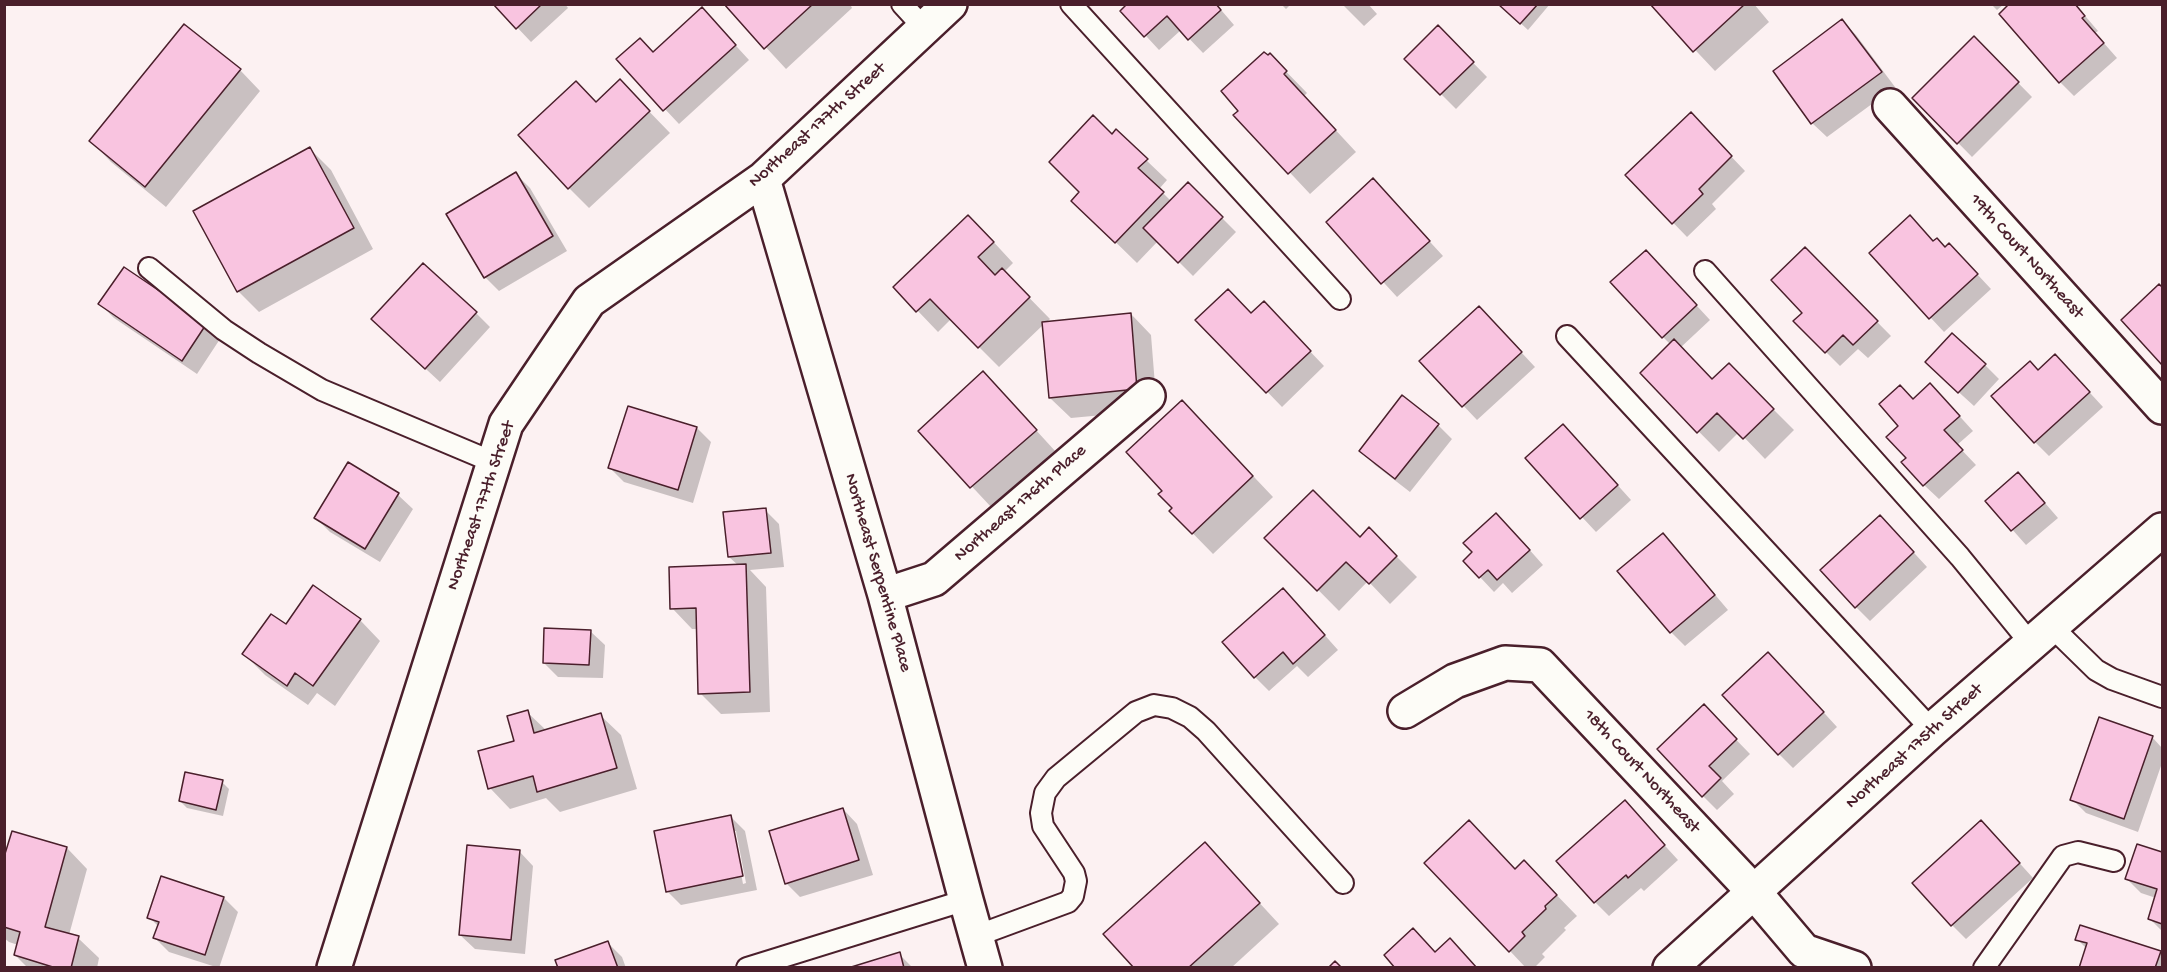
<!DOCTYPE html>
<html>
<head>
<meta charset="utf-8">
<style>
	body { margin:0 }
	#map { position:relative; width:2167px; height:972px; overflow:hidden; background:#fcf1f2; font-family:"Gochi Hand",sans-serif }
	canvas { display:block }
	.frame { position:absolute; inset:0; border:6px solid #4a1f2b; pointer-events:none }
</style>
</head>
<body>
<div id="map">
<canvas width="2167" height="972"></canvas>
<div class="frame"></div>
</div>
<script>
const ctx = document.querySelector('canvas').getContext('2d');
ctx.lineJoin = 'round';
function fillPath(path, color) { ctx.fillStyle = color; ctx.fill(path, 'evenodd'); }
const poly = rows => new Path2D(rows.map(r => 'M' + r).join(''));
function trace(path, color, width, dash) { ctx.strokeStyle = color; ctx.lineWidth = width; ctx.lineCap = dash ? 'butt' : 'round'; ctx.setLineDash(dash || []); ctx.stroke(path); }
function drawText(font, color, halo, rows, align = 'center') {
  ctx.font = font + ' "Gochi Hand",sans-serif'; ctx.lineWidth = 6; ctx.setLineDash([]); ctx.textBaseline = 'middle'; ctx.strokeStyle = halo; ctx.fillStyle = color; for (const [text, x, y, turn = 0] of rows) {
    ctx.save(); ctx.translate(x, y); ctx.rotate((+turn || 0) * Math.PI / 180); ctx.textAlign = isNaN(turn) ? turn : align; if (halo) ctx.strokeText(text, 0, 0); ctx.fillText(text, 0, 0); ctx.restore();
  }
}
const shadow = poly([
	[495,4,565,4,568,8,531,42],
	[726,4,850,4,852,8,786,69],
	[1216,4,1234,25,1203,53,1181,30,1159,50,1123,11],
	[1281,4,1291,4,1286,9],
	[1342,4,1368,4,1377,14,1364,26],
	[1500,4,1550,4,1528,30],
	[1652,4,1754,4,1769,22,1715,71],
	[1991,4,2004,4,1997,10],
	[2075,4,2098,31,2095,33,2117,58,2074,96,2060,82],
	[1842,21,1856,35,1895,87,1827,137,1812,123,1775,71],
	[716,24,749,60,679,124,618,59,654,53],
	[1438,27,1487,77,1456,109,1406,59],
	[1974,38,2032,97,1972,157,1914,98],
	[1270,55,1307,93,1304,96,1356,152,1310,194,1236,115,1240,111],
	[240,70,260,91,166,207,111,162,91,141],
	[640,102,670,133,589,208,569,188,596,103],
	[1705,129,1745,171,1712,204,1716,209,1687,237,1627,175],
	[310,149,331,170,373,249,259,312,238,291],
	[1146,160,1167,180,1159,189,1171,201,1188,184,1236,232,1193,276,1158,241,1137,263,1094,221,1081,192],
	[516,174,530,188,567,251,499,291,485,277],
	[1387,195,1443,256,1397,297,1328,222],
	[989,237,1013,263,1004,272,1050,319,1046,323,1131,314,1151,335,1157,410,1071,418,1050,398,1043,325,999,367,951,319,938,332,895,287],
	[1934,243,1963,259,1991,289,1944,332,1930,317],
	[1805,249,1891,336,1868,358,1858,349,1840,366,1795,321,1804,313],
	[1660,266,1710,320,1680,348,1713,381,1729,365,1794,430,1765,459,1739,432,1719,452,1642,374,1671,345,1663,337],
	[2159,286,2162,289,2162,363,2123,320],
	[1264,303,1324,366,1282,407,1198,320,1251,315],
	[100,304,206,324,220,339,197,374,114,318],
	[476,313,490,327,440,382,388,334],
	[1493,322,1535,367,1477,420,1421,361],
	[1985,365,1999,379,1974,406,1941,376],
	[2069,370,2103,407,2049,456,2035,442,2038,371],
	[1003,394,1056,452,992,508,920,431],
	[1944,399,1973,431,1957,445,1976,465,1939,499,1924,485,1908,458,1900,426,1913,400],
	[1202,422,1273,497,1213,554,1171,511,1174,509,1164,491],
	[1438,425,1452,439,1410,492,1375,465,1361,451],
	[697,428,711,442,693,503,624,482,610,468],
	[1577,440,1631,500,1596,532,1527,458],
	[348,464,398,495,413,509,380,562,330,532,316,518],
	[2032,488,2058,518,2026,545,1987,501],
	[765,510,779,524,784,567,750,570,766,587,770,712,721,714,700,693,698,629,692,629,672,608,739,566,729,557],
	[1369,529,1417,577,1390,604,1368,581,1339,611,1267,538,1360,539],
	[1511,529,1543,565,1512,593,1503,583,1494,592,1465,561,1474,552],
	[1894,531,1927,567,1870,621,1856,607],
	[1677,550,1728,610,1685,646,1671,632],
	[1297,604,1338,650,1308,677,1297,666,1269,691,1255,677],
	[360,620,380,641,335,706,317,693,308,705,265,675,244,654,286,626],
	[590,631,605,645,603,678,558,677,544,663],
	[1783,668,1837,727,1793,768,1779,754],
	[527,712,547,731,600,715,621,735,637,789,560,812,546,798,510,809,490,788,516,742],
	[1718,721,1750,754,1722,781,1734,794,1717,810,1703,796],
	[2152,737,2162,748,2162,763,2138,832,2086,813,2072,799],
	[222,782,229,789,223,816,187,808,180,801],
	[1625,802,1678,860,1644,891,1641,888,1609,916,1595,902],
	[843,809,857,824,873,875,800,897,786,883],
	[731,817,745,831,757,890,681,905,667,891],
	[733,831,736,831,746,883,743,884],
	[1995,836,2033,878,1966,939,1952,925],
	[1205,844,1279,924,1231,968,1136,968],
	[2138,846,2162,854,2162,931,2150,919,2156,898,2141,893,2127,879],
	[67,848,87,869,69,935,78,938,99,958,97,968,28,968,15,955,18,945,9,942,4,938,4,863],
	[519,851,533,866,525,954,475,949,460,935],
	[1515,871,1545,883,1577,916,1564,928,1566,930,1542,954,1545,957,1534,968,1526,968,1510,951],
	[224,898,238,912,219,968,169,952,155,938,159,927,149,917],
	[2077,939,2160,952,2162,955,2162,968,2081,968,2087,949],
	[608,943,622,957,626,968,559,968],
	[899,954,913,968,853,968]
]);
const building = poly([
	[493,4,542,4,516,29,493,4],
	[724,4,813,4,764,49,724,4],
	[1127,4,1216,4,1221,10,1188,40,1167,16,1144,37,1120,11,1127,4],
	[1498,4,1538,4,1520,24,1498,4],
	[1650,4,1745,4,1693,52,1650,4],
	[2009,4,2075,4,2085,16,2082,18,2104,43,2059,83,1999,14,2009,4],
	[702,7,736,45,663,111,616,59,640,38,653,52,702,7],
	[1842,19,1882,72,1811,124,1773,71,1842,19],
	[184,24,241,69,145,187,89,141,184,24],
	[1438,25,1474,62,1440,95,1404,59,1438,25],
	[1974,36,2019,82,1957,144,1912,98,1974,36],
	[1264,52,1268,55,1270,53,1287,71,1284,74,1336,130,1288,174,1233,115,1238,111,1221,91,1264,52],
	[620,79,650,111,568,189,518,135,576,81,596,102,620,79],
	[1691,112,1732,156,1699,189,1703,194,1672,224,1625,175,1691,112],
	[1093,115,1112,134,1116,129,1148,159,1138,168,1164,192,1115,243,1071,201,1079,192,1049,162,1093,115],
	[310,147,354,228,237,292,193,211,310,147],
	[516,172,553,236,484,278,446,214,516,172],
	[1373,178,1430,241,1381,284,1326,222,1373,178],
	[1188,182,1223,217,1178,263,1143,228,1188,182],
	[968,215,994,242,978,257,995,275,1002,268,1030,297,978,348,930,299,916,312,893,287,968,215],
	[1910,215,1933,241,1937,238,1945,247,1949,243,1978,274,1929,319,1869,253,1910,215],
	[1805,247,1878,321,1853,345,1843,335,1825,353,1793,321,1802,313,1771,280,1805,247],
	[1646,250,1697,305,1662,338,1610,282,1646,250],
	[423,263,477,312,425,369,371,319,423,263],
	[124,267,207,323,182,361,98,304,124,267],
	[2159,284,2162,287,2162,365,2121,320,2159,284],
	[1228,289,1251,313,1264,301,1311,351,1266,393,1195,320,1228,289],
	[1479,306,1522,352,1462,407,1419,361,1479,306],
	[1131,313,1137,389,1049,398,1042,322,1131,313],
	[1952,333,1986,364,1958,393,1925,362,1952,333],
	[1674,339,1712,379,1729,363,1774,409,1743,439,1717,413,1697,433,1640,373,1674,339],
	[2055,354,2090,392,2034,443,1991,396,2030,361,2038,370,2055,354],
	[983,371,1037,430,970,488,918,431,983,371],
	[1930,383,1960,416,1944,430,1963,450,1923,486,1901,462,1906,458,1886,437,1898,426,1879,404,1900,385,1913,399,1930,383],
	[1402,395,1439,424,1395,479,1359,451,1402,395],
	[1182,400,1253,476,1192,534,1169,511,1172,508,1158,494,1162,491,1126,452,1182,400],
	[628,406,697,427,678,490,608,468,628,406],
	[1563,424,1618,485,1580,519,1525,458,1563,424],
	[348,462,399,493,365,549,314,518,348,462],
	[2018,472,2045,503,2011,531,1985,501,2018,472],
	[1313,490,1360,537,1369,527,1397,556,1369,584,1346,562,1317,591,1264,538,1313,490],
	[766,508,771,553,728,557,723,512,766,508],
	[1496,513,1530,550,1497,580,1488,570,1479,578,1463,561,1472,552,1463,543,1496,513],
	[1880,515,1914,552,1855,608,1820,570,1880,515],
	[1663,533,1715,595,1670,633,1617,571,1663,533],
	[746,564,750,692,698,694,696,608,670,609,669,567,746,564],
	[313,585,361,619,313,686,295,673,287,686,242,654,271,614,286,624,313,585],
	[1283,588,1325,635,1293,664,1283,652,1254,678,1222,642,1283,588],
	[544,628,591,630,589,665,543,663,544,628],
	[1768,652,1824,712,1778,755,1722,695,1768,652],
	[1704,704,1737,739,1709,766,1721,778,1702,797,1657,749,1704,704],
	[528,710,534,733,601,713,617,768,537,792,533,776,488,789,478,751,514,741,507,716,528,710],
	[2099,717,2153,736,2124,819,2070,800,2099,717],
	[185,772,223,780,216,810,179,801,185,772],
	[1625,800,1665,845,1628,878,1626,875,1594,903,1556,861,1625,800],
	[843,808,859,860,785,884,769,831,843,808],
	[731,815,743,876,666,892,654,831,731,815],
	[1469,820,1515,869,1524,860,1557,895,1545,906,1546,909,1522,932,1525,936,1509,952,1424,863,1469,820],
	[1981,820,2020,863,1951,926,1912,883,1981,820],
	[12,831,67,847,45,927,79,936,71,968,56,968,14,955,20,932,4,927,4,857,12,831],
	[1205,842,1260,903,1188,968,1134,968,1103,934,1205,842],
	[2137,844,2162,852,2162,924,2148,919,2157,889,2125,879,2137,844],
	[467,845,520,850,511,940,459,935,467,845],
	[161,876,224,897,205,955,153,938,159,922,147,918,161,876],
	[2080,925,2161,951,2155,968,2079,968,2087,943,2075,940,2080,925],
	[1413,928,1435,952,1450,938,1477,968,1395,968,1384,955,1413,928],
	[608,941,618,968,558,968,555,960,608,941],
	[900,952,904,968,848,968,900,952],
	[1335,961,1342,968,1328,968,1335,961]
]);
const lane = poly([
	[902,4,924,28],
	[1071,4,1340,299],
	[149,268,224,330,259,353,322,390,493,462],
	[1705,271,1960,557,2031,644],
	[1567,336,1932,730],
	[2051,626,2096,670,2112,679,2162,697],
	[976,936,1068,902,1073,896,1076,881,1074,873,1043,826,1041,813,1045,793,1056,778,1136,712,1154,705,1172,708,1190,717,1206,731,1343,883],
	[747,968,966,900],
	[1984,968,2063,856,2078,852,2114,861]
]);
const street = poly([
	[1890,106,2162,407],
	[763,179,885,595,966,900,985,968],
	[885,595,934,579,1148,396],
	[1405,711,1455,681,1505,663,1540,665,1754,892,1804,951,1854,968],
	[334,968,506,424,589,301,763,179,950,4]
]);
const secondary = poly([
	[1670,968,1932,730,2162,530]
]);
const streetNames = [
	["Northeast 177th Street",818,126,-42],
	["19th Court Northeast",2026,257,48],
	["Northeast 176th Place",1021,504,-41],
	["Northeast 177th Street",482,506,-71],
	["Northeast Serpentine Place",877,573,74],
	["Northeast 175th Street",1915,747,-42],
	["18th Court Northeast",1641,772,47]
];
fillPath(shadow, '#0003');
fillPath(building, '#f9c4e0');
trace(building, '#4a1f2b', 1.5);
trace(lane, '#4a1f2b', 24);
trace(street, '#4a1f2b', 38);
trace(secondary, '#4a1f2b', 38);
trace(lane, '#fdfcf7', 20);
trace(street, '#fdfcf7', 33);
trace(secondary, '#fdfcf7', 33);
drawText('18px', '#4a1f2b', '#fdfcf7', streetNames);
</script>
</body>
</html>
